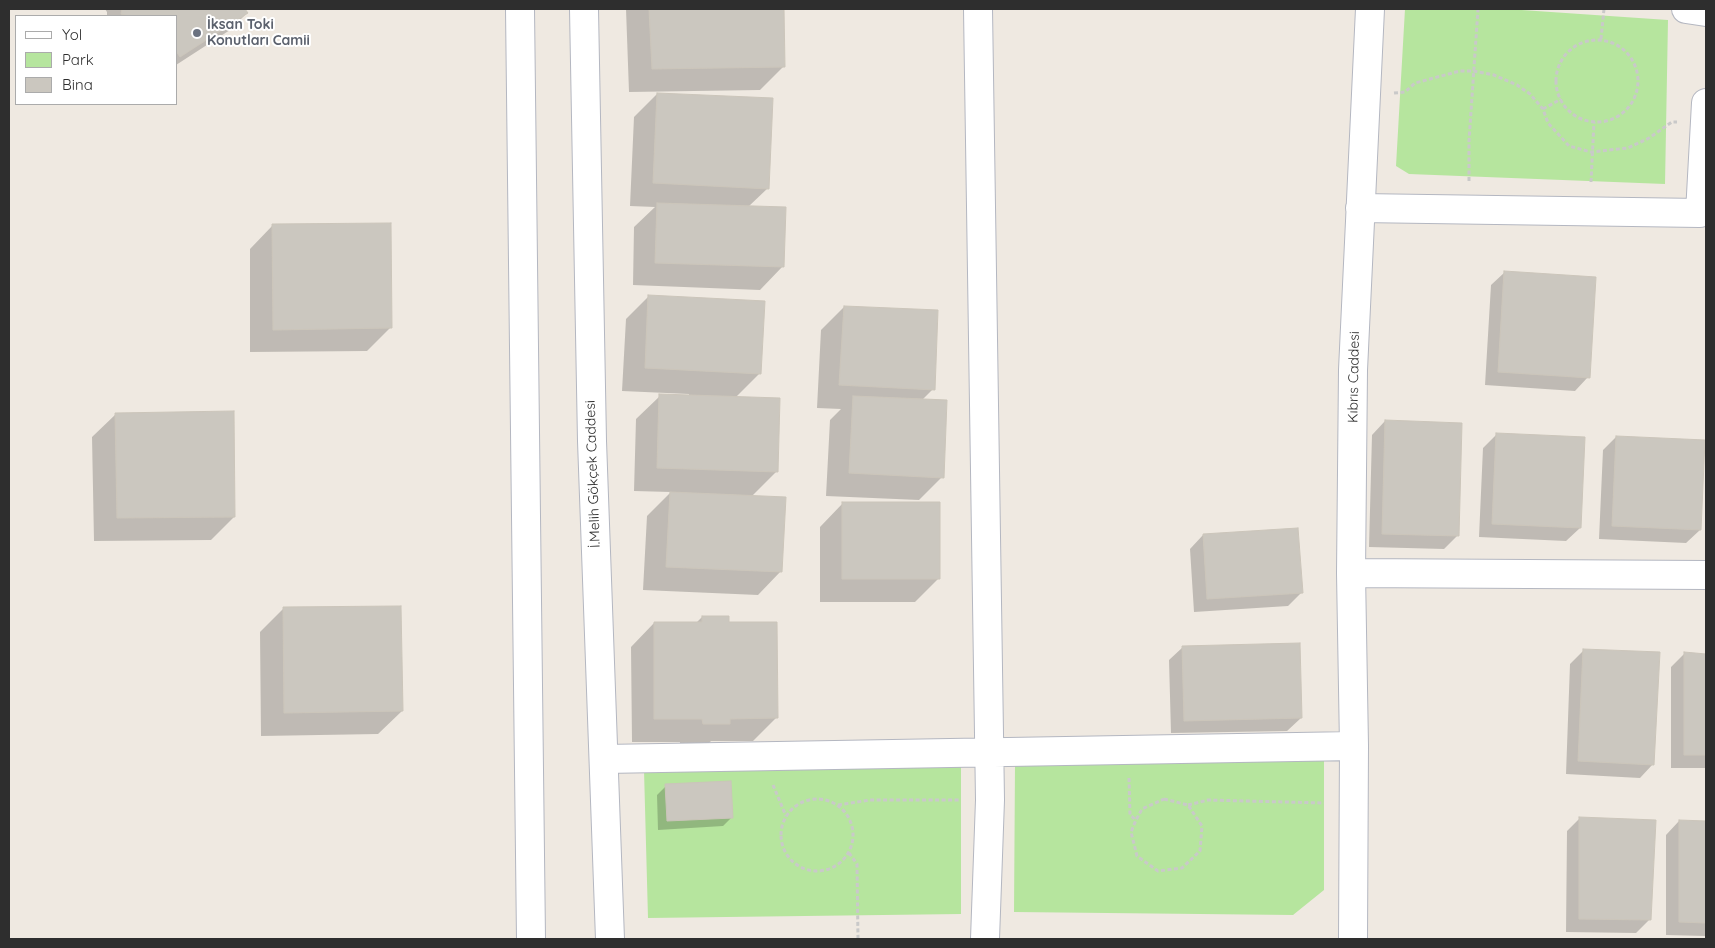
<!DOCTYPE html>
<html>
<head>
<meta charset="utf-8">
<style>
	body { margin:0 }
	#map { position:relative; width:1715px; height:948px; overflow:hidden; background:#efe9e1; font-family:Quicksand,sans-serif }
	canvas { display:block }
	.frame { position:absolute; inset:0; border:10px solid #2e2e2e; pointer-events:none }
	.legend { position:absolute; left:15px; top:15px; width:162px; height:90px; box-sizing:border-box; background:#fff; border:1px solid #ababab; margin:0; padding:6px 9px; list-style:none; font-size:15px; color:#2e2e2e }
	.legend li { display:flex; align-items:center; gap:10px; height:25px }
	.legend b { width:25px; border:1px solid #ababab }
</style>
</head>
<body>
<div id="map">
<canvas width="1715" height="948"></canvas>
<div class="frame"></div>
<ul class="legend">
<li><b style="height:6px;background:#fff"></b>Yol</li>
<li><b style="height:14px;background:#b6e59e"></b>Park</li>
<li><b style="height:14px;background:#cbc7bf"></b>Bina</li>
</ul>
</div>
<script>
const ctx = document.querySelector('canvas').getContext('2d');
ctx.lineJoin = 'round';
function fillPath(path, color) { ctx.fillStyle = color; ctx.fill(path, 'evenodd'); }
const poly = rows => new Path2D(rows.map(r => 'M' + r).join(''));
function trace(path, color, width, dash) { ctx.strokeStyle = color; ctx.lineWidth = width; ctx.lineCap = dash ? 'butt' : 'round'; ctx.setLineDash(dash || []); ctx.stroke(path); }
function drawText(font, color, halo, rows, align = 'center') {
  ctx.font = font + ' Quicksand,sans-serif'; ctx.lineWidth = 4; ctx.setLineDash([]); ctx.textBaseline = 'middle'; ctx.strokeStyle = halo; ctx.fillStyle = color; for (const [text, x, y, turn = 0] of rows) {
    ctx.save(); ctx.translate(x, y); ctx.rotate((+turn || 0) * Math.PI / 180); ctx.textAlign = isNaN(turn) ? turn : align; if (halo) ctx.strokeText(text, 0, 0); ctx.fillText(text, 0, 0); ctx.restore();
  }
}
const green = poly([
	[1405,9,1507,9,1668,20,1665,184,1409,174,1396,166],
	[1324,760,1324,890,1293,915,1014,912,1015,766],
	[961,765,961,914,648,918,644,770]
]);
const shadow = poly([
	[105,9,244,9,247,13,230,30,176,65,176,16,107,16,107,12],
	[626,9,782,9,783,67,760,90,629,92],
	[657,94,768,188,748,207,783,266,760,290,633,285,634,227,655,207,630,206,634,117],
	[273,225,390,328,367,351,250,352,250,249],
	[1505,272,1588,377,1575,391,1485,385,1491,285],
	[649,296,760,373,735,398,777,471,751,497,781,571,758,595,643,590,647,516,671,492,634,491,636,419,660,396,689,396,689,394,622,391,626,319],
	[844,307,933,389,922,400,942,477,919,500,826,496,830,420,841,409,817,408,821,330],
	[116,414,234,517,211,540,94,541,92,437],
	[1385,421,1458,535,1444,549,1369,547,1372,435],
	[1496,435,1580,528,1566,541,1479,537,1483,448],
	[1616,437,1700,530,1686,543,1599,539,1603,450],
	[843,503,938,579,915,602,820,602,820,527],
	[1203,535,1301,593,1288,606,1194,612,1190,549],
	[283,609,402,711,378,734,261,736,260,632],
	[702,617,728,623,776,718,753,741,711,741,705,747,680,747,680,742,632,742,631,647,654,623,696,623],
	[1183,647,1301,718,1287,731,1171,733,1169,660],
	[1584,650,1653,764,1640,778,1566,774,1570,664],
	[1684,654,1706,655,1706,768,1671,768,1671,667],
	[666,786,732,817,723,826,658,830,657,795],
	[1580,818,1649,920,1636,933,1566,932,1567,831],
	[1679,821,1706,823,1706,936,1666,935,1666,835]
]);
const building = poly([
	[122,9,245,9,248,13,180,57,176,51,176,16,129,16,121,14,122,9],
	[649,9,784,9,785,67,652,69,649,9],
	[657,93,773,98,769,189,653,183,657,93],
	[657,203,786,207,784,267,655,263,657,203],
	[391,223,392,328,273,330,272,224,391,223],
	[1504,271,1596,277,1590,378,1498,372,1504,271],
	[648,295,765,301,761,374,645,368,648,295],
	[844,306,938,310,935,390,839,385,844,306],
	[659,394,780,398,778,472,657,468,659,394],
	[853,396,947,400,944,478,849,473,853,396],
	[234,411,235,517,117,518,115,413,234,411],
	[1385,420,1462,423,1459,536,1382,534,1385,420],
	[1496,433,1585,437,1581,528,1492,524,1496,433],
	[1616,436,1705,440,1701,530,1612,526,1616,436],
	[670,492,786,497,782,572,666,567,670,492],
	[842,502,940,502,940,579,842,579,842,502],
	[1298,528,1303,593,1207,599,1203,534,1298,528],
	[401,606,403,711,284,713,283,607,401,606],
	[702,616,729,616,729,622,777,622,778,718,730,719,730,724,703,724,702,719,654,719,654,622,702,622,702,616],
	[1300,643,1302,718,1184,721,1182,646,1300,643],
	[1583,649,1660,652,1654,765,1578,761,1583,649],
	[1684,652,1706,654,1706,755,1684,755,1684,652],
	[731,781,733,818,667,821,665,784,731,781],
	[1579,817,1656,820,1651,920,1579,919,1579,817],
	[1679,820,1706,821,1706,923,1679,922,1679,820]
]);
const path = poly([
	[1601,39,1604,9],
	'1556 81a41 41 0 1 1 82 0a41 41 0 1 1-82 0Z',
	[1394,93,1405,92,1415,83,1460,71,1473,71,1494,75,1517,85,1530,94,1543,109,1548,123,1569,146,1591,152,1628,148,1649,138,1672,122,1677,122],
	[1543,109,1561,99],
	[1469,181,1469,141,1478,9],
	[1591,182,1594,122],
	[1129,778,1130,815,1136,820],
	[773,785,786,816],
	'781 835a36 36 0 1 1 72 0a36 36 0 1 1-72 0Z',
	[1164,799,1188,805,1202,826,1200,851,1182,868,1158,871,1137,856,1131,832,1136,820,1142,809,1164,799],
	[838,805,870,800,961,800],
	[1188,805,1208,800,1324,803],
	[849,853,857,864,858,939]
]);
const minor = poly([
	[978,9,990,800,985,939],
	[1686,9,1706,12],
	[1360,208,1700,213,1706,103],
	[1351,573,1706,575],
	[604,759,1354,746],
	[1353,939,1354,746,1351,573,1353,370,1370,9]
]);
const secondary = poly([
	[520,9,531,939],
	[584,9,592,441,610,939]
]);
const markers = [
	[197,33,5,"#6b7280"]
];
const worshipNames = [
	["İksan Toki",207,25],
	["Konutları Camii",207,41]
];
const streetNames = [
	["Kıbrıs Caddesi",1354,377,-89],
	["İ.Melih Gökçek Caddesi",593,474,-92]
];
fillPath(green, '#b6e59e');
fillPath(shadow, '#0003');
fillPath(building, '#cbc7bf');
trace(building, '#cbc5ba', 1);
trace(minor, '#b4b7c1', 30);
trace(secondary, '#b4b7c1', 30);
trace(path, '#c9c9c9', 3, [4, 2.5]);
trace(minor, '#fff', 28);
trace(secondary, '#fff', 28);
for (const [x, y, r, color] of markers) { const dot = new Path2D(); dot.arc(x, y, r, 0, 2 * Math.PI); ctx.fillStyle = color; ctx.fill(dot); trace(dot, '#fff', 2); }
drawText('bold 14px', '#5b616d', '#fff', worshipNames, 'left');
drawText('14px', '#2e2e2e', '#fff', streetNames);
</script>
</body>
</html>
